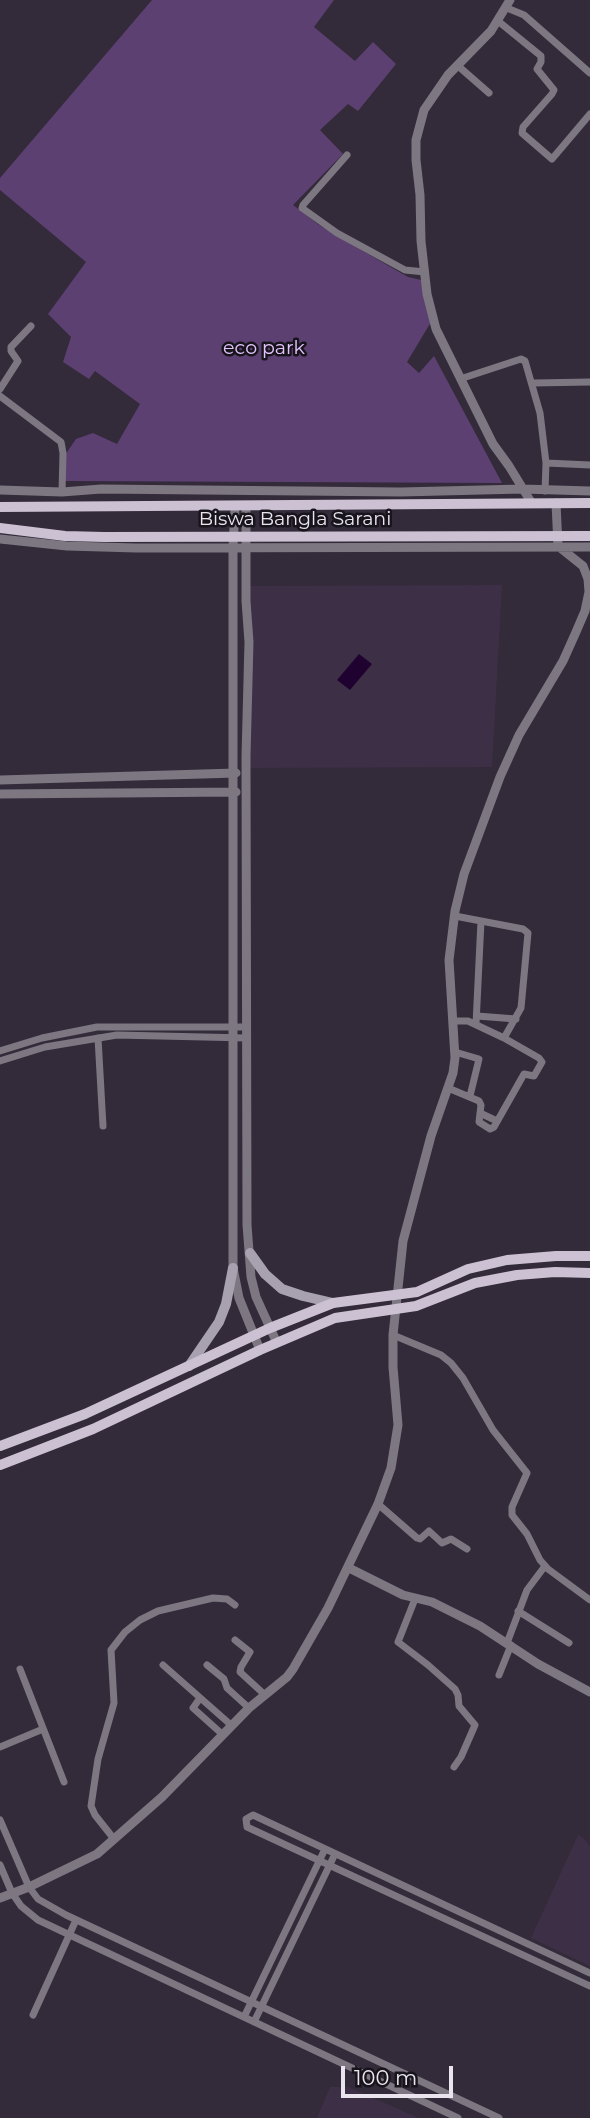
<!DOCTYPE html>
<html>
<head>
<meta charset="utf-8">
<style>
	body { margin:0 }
	#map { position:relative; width:590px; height:2118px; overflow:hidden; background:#332a3a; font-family:Montserrat,sans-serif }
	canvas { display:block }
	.scale { position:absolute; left:341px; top:2066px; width:112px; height:32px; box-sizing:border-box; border:4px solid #eae4ef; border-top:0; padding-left:9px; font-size:21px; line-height:24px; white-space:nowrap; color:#eae4ef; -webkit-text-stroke:5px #18141c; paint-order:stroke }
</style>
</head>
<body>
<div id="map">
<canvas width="590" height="2118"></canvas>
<div class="scale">100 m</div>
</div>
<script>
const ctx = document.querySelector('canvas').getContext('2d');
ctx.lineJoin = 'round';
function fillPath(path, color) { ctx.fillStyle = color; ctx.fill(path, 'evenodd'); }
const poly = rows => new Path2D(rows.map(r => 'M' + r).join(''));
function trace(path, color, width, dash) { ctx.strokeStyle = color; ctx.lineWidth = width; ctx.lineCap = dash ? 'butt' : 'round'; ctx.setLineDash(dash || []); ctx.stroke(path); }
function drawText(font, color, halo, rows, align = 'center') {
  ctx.font = font + ' Montserrat,sans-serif'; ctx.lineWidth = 5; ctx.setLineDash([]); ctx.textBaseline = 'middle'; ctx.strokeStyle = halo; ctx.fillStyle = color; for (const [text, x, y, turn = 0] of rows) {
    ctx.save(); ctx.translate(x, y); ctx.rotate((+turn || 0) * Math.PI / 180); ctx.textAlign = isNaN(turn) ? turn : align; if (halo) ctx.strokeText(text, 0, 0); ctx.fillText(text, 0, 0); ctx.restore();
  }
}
const built = poly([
	[502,585,492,767,249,768,249,586],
	[578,1835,583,1838,590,1846,590,1966,531,1938],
	[330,2087,348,2087,419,2118,317,2118]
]);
const green = poly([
	[152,0,334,0,314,27,355,61,373,42,396,64,358,111,348,104,320,130,343,154,293,205,319,225,347,242,408,277,421,280,431,322,407,362,419,373,434,356,502,483,65,481,65,455,76,439,93,433,117,444,140,404,95,371,89,379,63,362,71,337,48,314,86,262,0,190,0,178]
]);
const water = poly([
	[359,654,372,664,350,690,337,680]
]);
const minor = poly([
	[507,8,524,15,590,73],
	[498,21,541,56,541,62,537,69,554,90,552,94,523,127,522,133,552,159,590,114],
	[457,65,489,93],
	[347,155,303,205,302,208,337,233,405,270,425,272],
	[460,379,521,359,525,361,540,413,546,463,545,491],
	[533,383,590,382],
	[0,389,18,361,11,351,11,347,31,326],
	[0,396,61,442,63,453,62,492],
	[546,463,590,465],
	[477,1016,516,1019],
	[453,1021,468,1021,504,1038,521,1008,528,933,523,929,455,916],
	[476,1024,481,921],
	[98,1038,103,1126],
	[0,1051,42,1038,97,1027,247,1027],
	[455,1052,479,1059,470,1096],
	[0,1061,45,1047,117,1035,247,1038],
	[448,1088,479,1101,481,1105,479,1122,490,1129,494,1127,524,1074,534,1076,542,1062,539,1058,504,1038],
	[480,1113,497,1121],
	[393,1335,441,1355,451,1363,463,1378,493,1430,527,1473,512,1507,512,1515,527,1534,540,1560,548,1569,590,1600],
	[378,1504,417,1538,420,1539,429,1531,442,1543,451,1539,467,1549],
	[415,1599,398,1642,428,1665,455,1689,458,1695,459,1706,475,1725,461,1757,454,1767],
	[518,1611,569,1643],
	[235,1640,250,1652,241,1667,240,1672,265,1695],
	[507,1643,527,1590,545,1566],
	[163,1665,231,1725],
	[207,1665,224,1679,227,1688,249,1708],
	[20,1669,64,1782],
	[499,1675,511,1645],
	[200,1698,193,1708,222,1734],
	[0,1747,43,1729],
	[0,1820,29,1887,38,1899,66,1915,499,2118],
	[114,1839,95,1815,91,1806,98,1759,114,1703,111,1650,125,1632,140,1620,158,1611,213,1598,227,1599,235,1605],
	[0,1865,12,1893,21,1906,38,1920,458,2118],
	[590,1973,253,1815,246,1819,247,1827,590,1986],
	[33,2015,76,1920],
	[244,2017,325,1849],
	[254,2022,335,1854]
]);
const tertiary = poly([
	[510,0,491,31,448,75,424,110,416,140,416,160,420,195,421,241,427,294,436,329,493,444,509,466,531,502],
	[0,490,62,492,101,489,401,492,523,489,590,491],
	[246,506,246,601,249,642,246,756,247,1225,251,1277,256,1297,277,1343],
	[235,507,233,547,233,1268,239,1298,260,1350],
	[0,539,67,546,136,548,590,547],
	[0,780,236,773],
	[0,794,236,792],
	[349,1568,403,1595,432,1602,480,1626,538,1664,590,1692],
	[0,1898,29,1887,97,1854,162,1797,249,1708,287,1677,293,1669,328,1608,378,1504,391,1468,398,1425,393,1367,393,1335,403,1241,431,1136,453,1073,455,1058,449,960,455,911,464,874,500,777,519,735,563,661,576,632,585,611,589,592,588,579,583,566,558,546,556,503]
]);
const secondary = poly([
	[250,1253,265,1274,282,1289,303,1296,333,1303],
	[189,1366,219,1322,226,1304,233,1268]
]);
const primary = poly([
	[0,507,590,503],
	[0,528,65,536,104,537,590,536],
	[0,1446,85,1414,270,1328,333,1303,417,1292,468,1269,507,1260,556,1256,590,1256],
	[0,1465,93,1429,260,1350,335,1318,416,1306,475,1283,517,1275,555,1272,590,1273]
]);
const parkNames = [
	["eco park",264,348]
];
const streetNames = [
	["Biswa Bangla Sarani",295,519]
];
fillPath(built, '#3d3046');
fillPath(green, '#5d4072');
fillPath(water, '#200230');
trace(minor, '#7c7780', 7);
trace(tertiary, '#7c7780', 9);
trace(secondary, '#a8a1af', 10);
trace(primary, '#cbc1d3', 10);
drawText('19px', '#e4c4fd', '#18141c', parkNames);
drawText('19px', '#eae4ef', '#18141c', streetNames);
</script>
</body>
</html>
